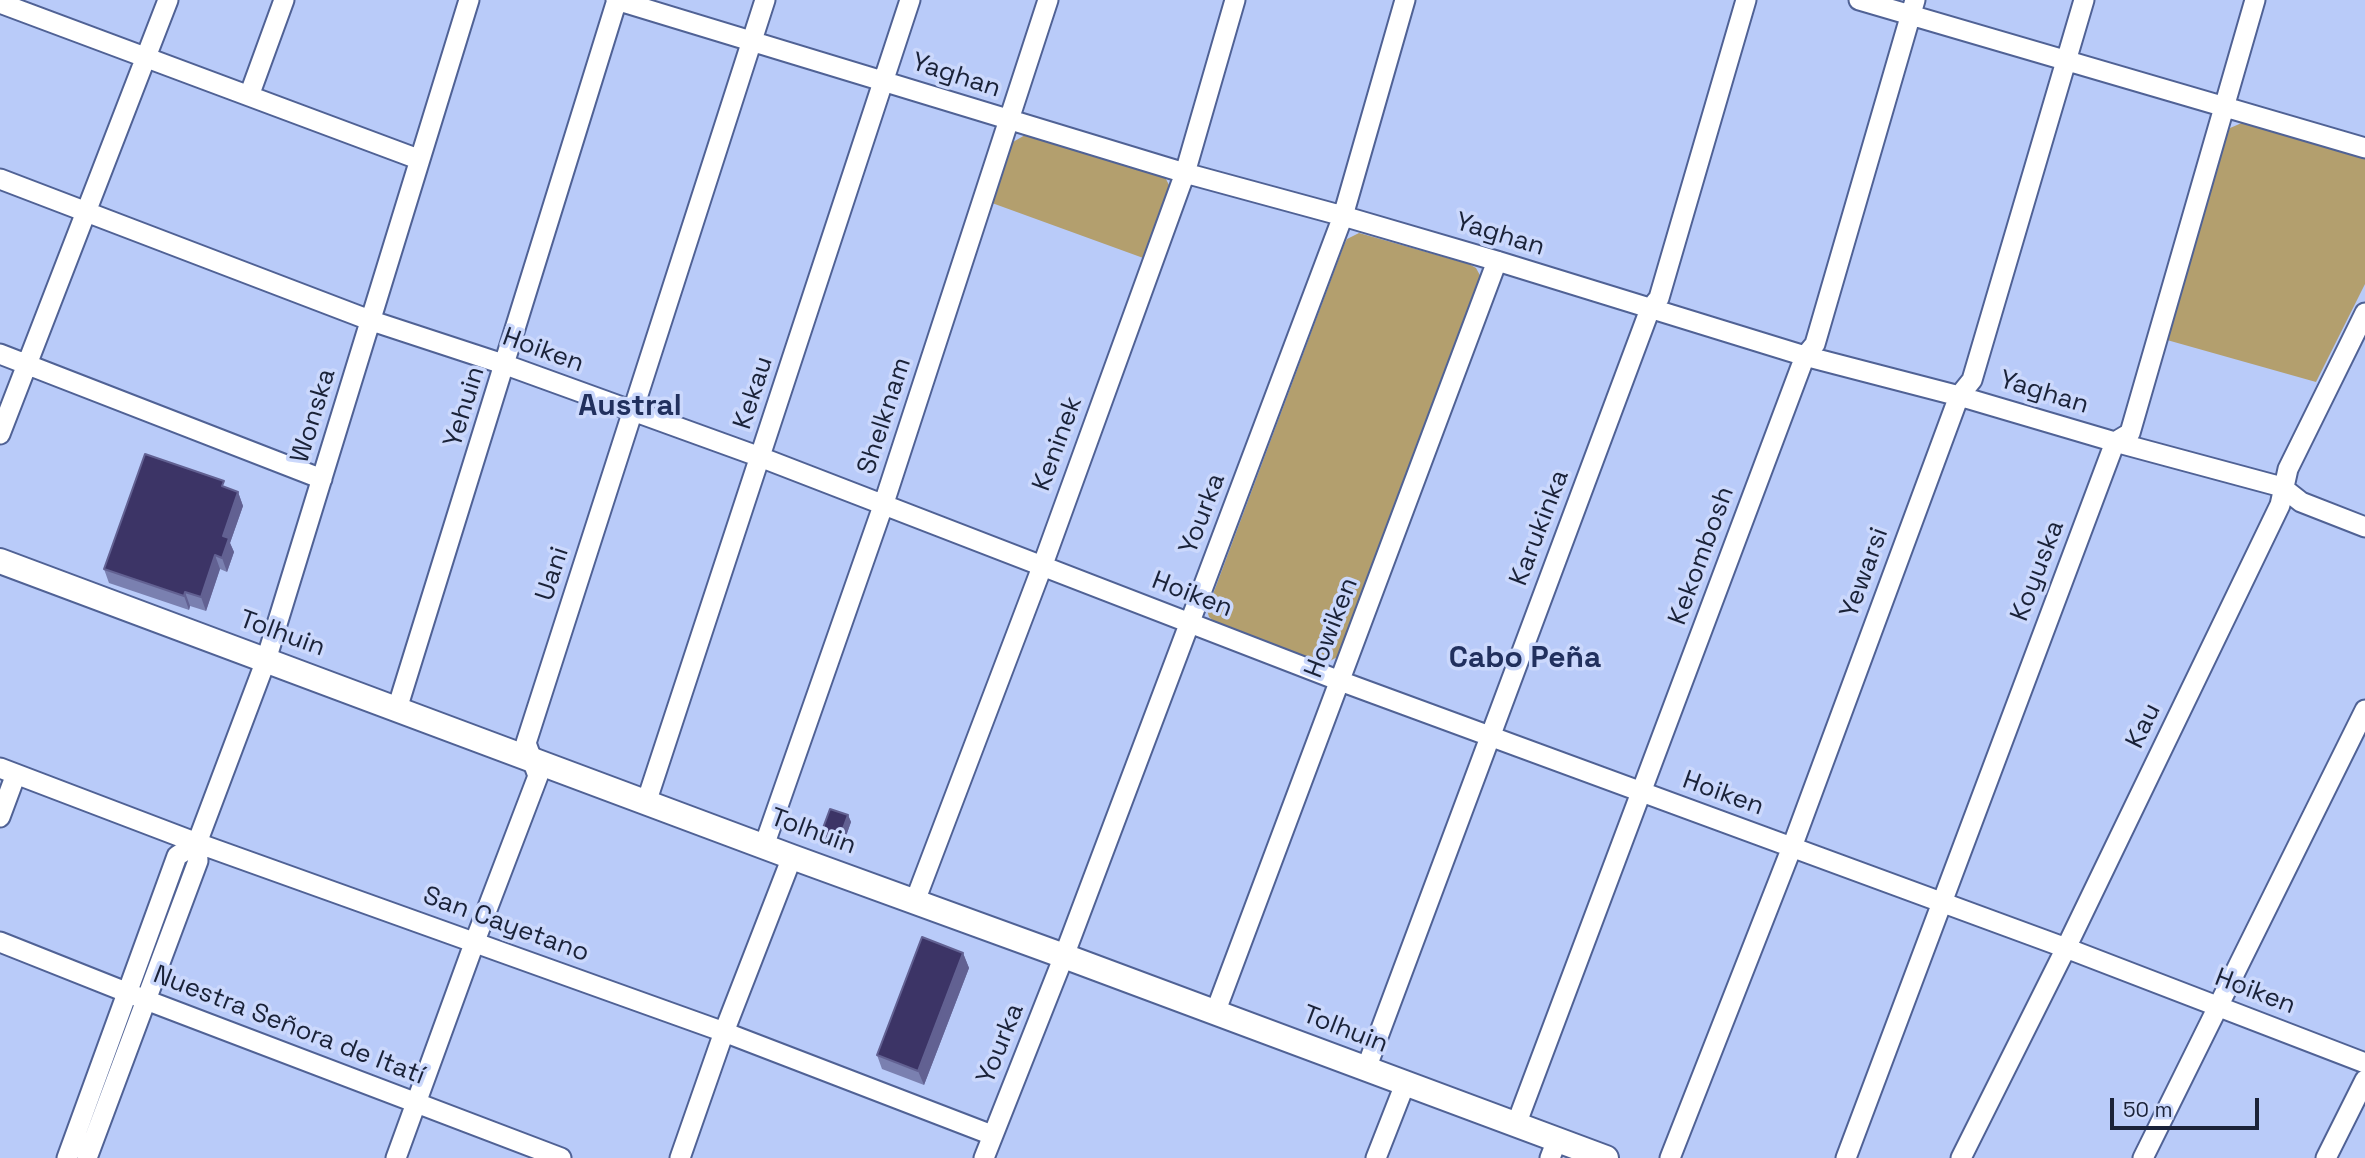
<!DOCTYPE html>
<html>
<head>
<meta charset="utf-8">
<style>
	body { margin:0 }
	#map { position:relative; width:2365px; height:1158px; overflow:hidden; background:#b9cbf9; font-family:"Space Grotesk",sans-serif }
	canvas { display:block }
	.scale { position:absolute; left:2110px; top:1098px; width:149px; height:32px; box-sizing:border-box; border:4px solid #1a2238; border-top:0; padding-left:9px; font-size:21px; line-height:24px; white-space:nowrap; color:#1a2238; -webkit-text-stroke:5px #cbd8fc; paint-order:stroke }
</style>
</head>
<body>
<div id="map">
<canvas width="2365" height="1158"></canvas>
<div class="scale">50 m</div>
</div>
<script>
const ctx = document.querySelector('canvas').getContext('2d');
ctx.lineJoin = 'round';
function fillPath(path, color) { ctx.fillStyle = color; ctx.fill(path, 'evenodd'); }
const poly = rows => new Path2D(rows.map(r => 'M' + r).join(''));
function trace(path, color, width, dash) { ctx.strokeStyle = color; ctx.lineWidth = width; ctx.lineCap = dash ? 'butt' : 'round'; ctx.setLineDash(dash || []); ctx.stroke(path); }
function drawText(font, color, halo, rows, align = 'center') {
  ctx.font = font + ' "Space Grotesk",sans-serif'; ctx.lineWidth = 7; ctx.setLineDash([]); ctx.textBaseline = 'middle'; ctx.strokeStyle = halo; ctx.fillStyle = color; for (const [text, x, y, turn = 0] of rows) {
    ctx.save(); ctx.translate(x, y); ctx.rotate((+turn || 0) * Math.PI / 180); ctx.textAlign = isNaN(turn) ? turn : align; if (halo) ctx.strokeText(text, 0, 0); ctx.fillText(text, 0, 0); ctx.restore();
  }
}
const green = poly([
	[2244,122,2365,157,2365,284,2316,382,2167,340,2227,135,2230,128],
	[1025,135,1165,177,1171,189,1146,259,992,203,1010,148,1013,142],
	[1359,233,1469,264,1476,268,1482,279,1339,656,1328,662,1321,662,1219,625,1209,617,1207,610,1344,245,1347,239]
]);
const minor = poly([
	[616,0,1185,173,1343,216,1497,261,1805,356,1959,396,2115,442,2282,487,2301,502,2365,527],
	[1859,0,2365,148],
	[0,3,418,159],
	[249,96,284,0],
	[0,179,372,321,506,365,760,457,1340,681,2066,948,2365,1063],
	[0,354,322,479],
	[0,434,168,0],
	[397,709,617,0],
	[0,768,197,843,724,1032,992,1135],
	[646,803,910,0],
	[0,817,16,774],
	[197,843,266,660,469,0],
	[764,846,883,506,1048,0],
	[915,901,1042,567,1185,173,1235,0],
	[0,942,146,1000,561,1158],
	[1215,1013,1497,261],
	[1366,1069,1650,309,1659,298,1746,0],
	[1516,1125,1805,356,1815,344,1915,0],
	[67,1158,177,856,197,843,198,861,87,1158],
	[396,1158,475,941,538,776,526,743,765,0],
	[680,1158,724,1032,792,857],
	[984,1158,1064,956,1343,216,1405,0],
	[1376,1158,1405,1084],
	[1550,1158,1557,1140],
	[1670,1158,1792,847,1959,396,1972,380,2084,0],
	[1846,1158,2115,442,2130,433,2255,0],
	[1961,1158,2066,948,2280,505,2288,469,2365,313],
	[2143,1158,2365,710],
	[2326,1158,2365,1080]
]);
const tertiary = poly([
	[0,561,792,857,1064,956,1606,1158]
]);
const wall = poly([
	[226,488,238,492,243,506,230,543,234,552,227,572,220,569,206,611,190,606,189,610,109,583,104,569],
	[848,815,851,822,841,850,823,844,820,836],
	[963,953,969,968,924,1085,882,1069,877,1055]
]);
const shadedWall = poly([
	[238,492,243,506,230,543,234,552,227,572,222,558,223,536],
	[215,555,220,569,206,611,201,597],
	[185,592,190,606,189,610,184,596],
	[848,815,851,822,841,850,838,842],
	[963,953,969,968,924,1085,918,1071]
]);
const building = poly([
	[145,454,224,481,222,486,238,492,223,536,229,538,222,558,215,555,201,597,185,592,184,596,104,569,145,454],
	[830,809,848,815,838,842,820,836,830,809],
	[922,937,963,953,918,1071,877,1055,922,937]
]);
const streetNames = [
	["Yaghan",956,76,18],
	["Yaghan",1500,235,17],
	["Hoiken",543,351,20],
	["Kekau",754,393,-72],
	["Yaghan",2044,393,17],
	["Yehuin",465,407,-73],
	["Wonska",314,416,-73],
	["Shelknam",885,416,-72],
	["Keninek",1058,444,-70],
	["Yourka",1203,514,-69],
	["Karukinka",1540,528,-69],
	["Kekombosh",1702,556,-70],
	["Koyuska",2038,571,-69],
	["Yewarsi",1865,573,-70],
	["Uani",553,574,-72],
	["Hoiken",1192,595,21],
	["Howiken",1332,628,-69],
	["Tolhuin",282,634,20],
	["Kau",2144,726,-64],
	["Hoiken",1723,794,20],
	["Tolhuin",813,832,20],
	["San Cayetano",506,925,20],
	["Hoiken",2255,992,21],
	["Nuestra Señora de Itatí",289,1026,21],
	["Tolhuin",1345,1030,21],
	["Yourka",1001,1044,-68]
];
const quarterNames = [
	["Austral",630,407],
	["Cabo Peña",1525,659]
];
fillPath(green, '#b39f6e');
trace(minor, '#506295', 23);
trace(tertiary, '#506295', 28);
trace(minor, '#fff', 19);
trace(tertiary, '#fff', 24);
fillPath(wall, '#7a80b0');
fillPath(shadedWall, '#626192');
fillPath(building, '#3c3466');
trace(building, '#626192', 2);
drawText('26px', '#1a2238', '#cbd8fc', streetNames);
drawText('bold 30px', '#21305e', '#cbd8fc', quarterNames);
</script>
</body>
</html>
